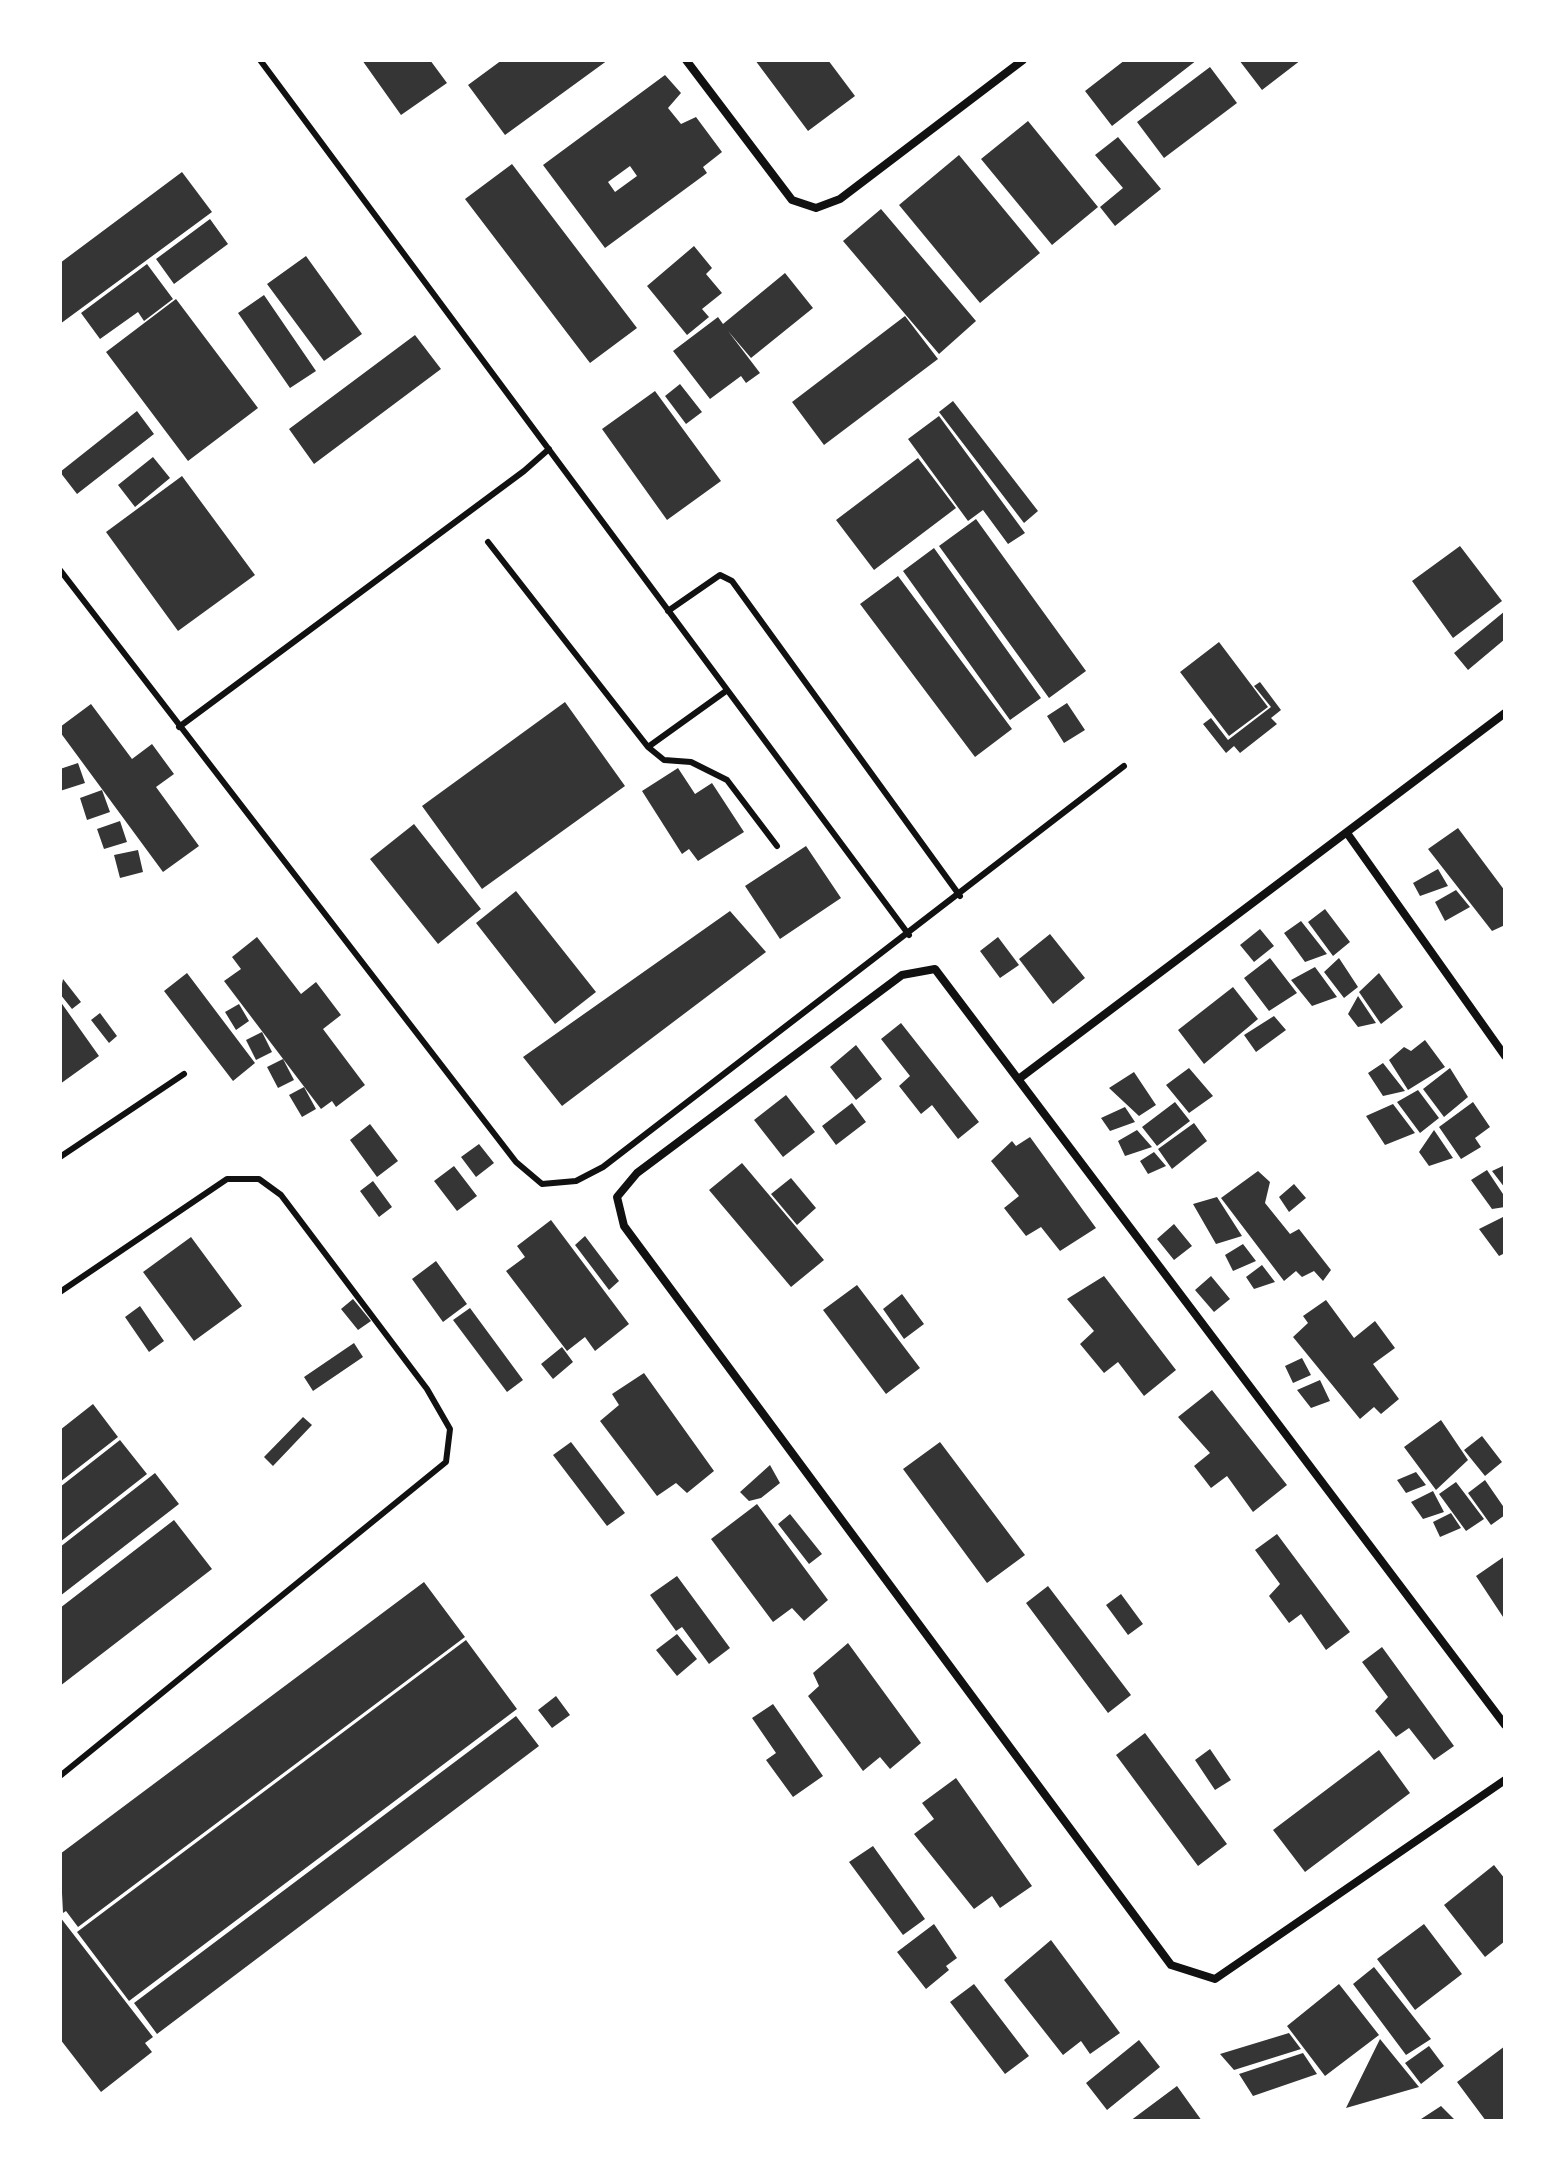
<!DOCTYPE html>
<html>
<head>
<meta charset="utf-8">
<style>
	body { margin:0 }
	#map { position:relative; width:1565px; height:2181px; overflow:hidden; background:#fff; font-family:Mulish,sans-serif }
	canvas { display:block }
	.frame { position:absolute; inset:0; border:62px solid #fff; pointer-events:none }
</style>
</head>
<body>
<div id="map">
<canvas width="1565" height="2181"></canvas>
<div class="frame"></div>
</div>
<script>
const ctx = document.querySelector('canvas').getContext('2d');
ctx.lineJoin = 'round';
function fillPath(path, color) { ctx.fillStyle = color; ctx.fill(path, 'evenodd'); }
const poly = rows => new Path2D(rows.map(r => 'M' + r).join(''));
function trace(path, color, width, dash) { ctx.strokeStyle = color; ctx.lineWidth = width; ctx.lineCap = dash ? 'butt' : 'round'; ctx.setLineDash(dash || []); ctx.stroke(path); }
const building = poly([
	[362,60,430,60,447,83,401,115],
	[502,60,608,60,505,135,468,85],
	[755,60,828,60,855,96,808,131],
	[1125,60,1197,60,1112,126,1085,91],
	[1239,60,1301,60,1262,90],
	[1210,67,1237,103,1164,158,1137,122],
	[665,75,681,93,668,108,681,124,696,117,722,152,703,167,707,173,605,248,543,165],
	[630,166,637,176,615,192,608,182],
	[1028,121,1098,207,1052,245,981,159],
	[1118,137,1161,189,1115,226,1100,207,1123,188,1095,155],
	[959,155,1040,253,980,303,899,205],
	[512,164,637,328,590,363,465,199],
	[182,172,212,212,60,324,60,263],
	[881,209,976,321,939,354,843,241],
	[210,219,228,244,174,284,156,259],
	[694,246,712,268,706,274,722,293,702,309,709,317,687,335,647,286],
	[306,256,362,334,324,361,267,284],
	[147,264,173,299,144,321,138,312,100,339,81,313],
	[785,273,813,308,751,358,728,331,760,373,746,383,741,376,710,399,673,351,718,317,723,324],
	[264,295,316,371,290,388,238,313],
	[176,299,258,408,188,461,106,352],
	[905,316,938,359,824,445,792,402],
	[415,335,441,369,314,464,289,429],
	[680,384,702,412,686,424,665,396],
	[655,391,721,481,667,520,602,429],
	[953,401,1038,511,1024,523,939,412],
	[137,411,154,434,77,494,60,472],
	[939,416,1025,533,1008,544,983,510,968,521,908,439],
	[153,457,170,478,135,507,118,485],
	[918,458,956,508,874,570,836,520],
	[182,476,255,575,178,631,106,532],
	[976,519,1086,671,1049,698,939,546],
	[1460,546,1502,601,1453,638,1412,581],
	[934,548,1041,698,1010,720,903,571],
	[898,576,1012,729,975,757,860,604],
	[1505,611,1505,639,1468,670,1454,653],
	[1219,642,1268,707,1229,736,1180,672],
	[1260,682,1281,710,1271,718,1277,724,1240,753,1234,746,1226,753,1203,724,1211,718,1228,740,1271,707,1254,686],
	[565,702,625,786,482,889,422,806],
	[1067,703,1085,730,1064,743,1047,716],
	[91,704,132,759,152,744,174,774,156,787,199,846,163,872,60,732,60,727],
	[78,763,85,783,60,791,60,769],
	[678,768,695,794,712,783,744,832,698,861,689,849,682,854,642,791],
	[102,790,110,812,87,820,80,798],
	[120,821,127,842,104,849,97,829],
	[414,824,481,909,438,944,370,859],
	[1458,828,1505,891,1505,925,1492,931,1428,849],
	[806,846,841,898,780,939,745,886],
	[138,850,143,872,120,878,114,855],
	[1438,869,1448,886,1420,896,1413,883],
	[1456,890,1470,907,1445,921,1435,902],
	[516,891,596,992,555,1024,476,923],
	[1325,909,1350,942,1333,956,1308,922],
	[730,911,766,952,562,1106,523,1057],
	[1301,921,1327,954,1305,962,1284,933],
	[1260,929,1274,946,1254,962,1240,945],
	[1050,934,1085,978,1053,1004,1019,959],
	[257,937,301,994,316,982,341,1015,323,1029,365,1085,336,1107,332,1101,321,1109,224,981,241,969,232,957],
	[998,937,1019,965,1000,978,980,951],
	[1270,958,1297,993,1269,1011,1244,978],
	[1339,958,1358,987,1344,998,1324,972],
	[1315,967,1337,997,1312,1006,1291,980],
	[187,973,255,1063,233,1081,164,991],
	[1379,973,1403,1007,1381,1024,1359,992],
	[63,979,81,1002,72,1009,60,994],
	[1233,987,1258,1019,1204,1064,1178,1030],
	[1358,996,1376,1023,1358,1027,1348,1014],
	[60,1001,99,1056,60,1084],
	[239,1004,249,1021,236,1030,225,1012],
	[100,1013,117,1036,109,1043,91,1020],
	[1274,1016,1286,1030,1256,1052,1244,1035],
	[901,1023,979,1122,958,1139,932,1105,921,1114,899,1086,910,1076,881,1039],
	[262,1032,272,1052,256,1060,246,1040],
	[1425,1040,1445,1067,1408,1090,1389,1060,1404,1047,1411,1051],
	[856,1045,882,1079,856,1100,830,1067],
	[283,1059,294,1080,278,1088,267,1067],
	[1383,1063,1405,1091,1383,1096,1368,1073],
	[1189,1068,1213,1096,1189,1113,1166,1085],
	[1450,1068,1468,1097,1444,1117,1423,1089],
	[1134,1072,1156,1105,1139,1116,1109,1088],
	[304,1087,316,1109,302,1117,289,1095],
	[1418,1090,1439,1118,1420,1133,1397,1102],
	[786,1095,815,1132,783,1157,754,1120],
	[1175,1102,1190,1121,1157,1146,1142,1127],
	[1473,1102,1490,1127,1475,1138,1481,1147,1461,1159,1439,1127],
	[852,1103,866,1122,836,1145,822,1126],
	[1393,1104,1415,1133,1385,1145,1366,1116],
	[1125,1107,1135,1122,1110,1131,1101,1118],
	[1194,1123,1207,1141,1172,1169,1158,1149],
	[370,1124,398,1161,377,1177,350,1140],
	[1137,1130,1152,1147,1125,1156,1118,1141],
	[1434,1130,1453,1158,1429,1166,1419,1152],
	[1030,1137,1096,1228,1060,1251,1041,1227,1026,1236,1004,1208,1019,1196,991,1161,1012,1141,1016,1146],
	[479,1144,494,1163,476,1177,461,1157],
	[1154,1152,1166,1166,1148,1174,1140,1161],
	[742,1163,824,1260,791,1287,709,1190],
	[1505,1165,1505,1188,1492,1171],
	[454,1166,477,1196,457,1211,434,1181],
	[1487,1170,1505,1197,1505,1207,1492,1209,1471,1180],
	[1258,1171,1270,1182,1265,1203,1290,1234,1299,1229,1331,1270,1323,1281,1314,1271,1302,1277,1296,1271,1284,1281,1221,1198],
	[791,1178,816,1208,797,1225,771,1194],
	[373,1181,392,1207,379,1217,360,1191],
	[1294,1184,1306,1198,1289,1212,1279,1197],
	[1217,1197,1242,1236,1216,1244,1193,1204],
	[1503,1217,1505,1253,1499,1256,1479,1229],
	[551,1220,629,1324,595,1351,585,1337,567,1351,506,1271,525,1257,517,1246],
	[1174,1224,1192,1246,1174,1260,1157,1239],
	[585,1236,619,1281,609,1290,575,1245],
	[191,1237,242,1306,194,1341,143,1272],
	[1243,1244,1256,1261,1233,1271,1225,1255],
	[436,1261,467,1304,443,1322,412,1279],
	[1262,1265,1275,1282,1254,1289,1246,1277],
	[1104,1276,1176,1370,1144,1396,1118,1362,1104,1373,1080,1344,1094,1331,1067,1299],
	[1211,1276,1230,1299,1214,1312,1195,1290],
	[857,1285,920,1368,886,1394,823,1310],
	[902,1294,924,1324,904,1339,883,1309],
	[353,1299,371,1321,358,1330,341,1309],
	[1326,1300,1354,1338,1375,1321,1395,1348,1373,1364,1399,1399,1381,1414,1374,1407,1360,1419,1293,1337,1308,1323,1303,1316],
	[140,1306,164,1341,149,1352,125,1317],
	[470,1308,523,1380,507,1392,453,1320],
	[354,1343,363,1357,313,1391,304,1377],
	[562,1347,573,1362,553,1379,541,1364],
	[1302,1358,1311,1375,1293,1383,1285,1366],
	[644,1373,714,1471,687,1493,676,1483,657,1496,600,1421,619,1405,612,1394],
	[1320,1380,1330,1401,1311,1408,1297,1390],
	[1212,1390,1287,1485,1253,1512,1227,1476,1211,1488,1194,1466,1210,1453,1178,1417],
	[93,1404,118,1437,60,1482,60,1430],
	[303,1417,312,1425,273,1466,264,1457],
	[1441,1420,1468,1460,1436,1490,1404,1447],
	[1482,1436,1502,1462,1485,1476,1464,1450],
	[120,1440,147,1474,60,1542,60,1487],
	[571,1442,625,1513,607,1526,553,1455],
	[940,1442,1025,1555,987,1583,903,1469],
	[770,1465,780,1483,761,1498,749,1501,740,1492],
	[1416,1472,1426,1485,1406,1493,1397,1480],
	[155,1473,179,1504,60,1596,60,1547],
	[1485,1480,1505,1509,1505,1515,1491,1525,1468,1493],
	[1456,1482,1484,1519,1466,1531,1439,1494],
	[1433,1491,1444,1512,1423,1519,1411,1502],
	[757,1504,828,1600,804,1621,792,1608,773,1622,711,1539],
	[1451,1513,1461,1528,1440,1537,1433,1522],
	[790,1514,822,1554,809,1564,778,1524],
	[174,1520,212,1569,60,1686,60,1608],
	[1277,1534,1350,1632,1326,1650,1301,1614,1289,1623,1269,1596,1280,1584,1255,1550],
	[1505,1556,1505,1620,1476,1576],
	[677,1576,730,1648,709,1664,682,1627,676,1631,650,1595],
	[424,1582,465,1637,78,1927,66,1911,63,1913,60,1854],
	[1048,1586,1131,1695,1108,1713,1026,1603],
	[1121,1594,1143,1624,1128,1635,1106,1605],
	[677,1634,697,1659,677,1676,656,1650],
	[466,1640,517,1709,129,2001,77,1932],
	[848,1643,921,1743,890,1769,880,1757,863,1771,808,1696,819,1686,813,1673],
	[1382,1647,1454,1746,1434,1760,1409,1728,1396,1737,1375,1711,1388,1697,1362,1662],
	[556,1696,570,1715,552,1728,538,1710],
	[773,1704,823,1776,793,1797,766,1760,776,1753,752,1718],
	[516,1716,539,1746,157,2034,134,2003],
	[1145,1733,1227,1844,1198,1866,1116,1755],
	[1210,1749,1231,1780,1215,1790,1195,1760],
	[1379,1750,1410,1793,1305,1872,1273,1830],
	[956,1778,1032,1886,1000,1908,992,1896,974,1909,914,1834,934,1819,922,1803],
	[873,1846,925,1919,903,1935,849,1862],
	[1494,1865,1505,1879,1505,1941,1485,1957,1444,1905],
	[60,1917,153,2037,145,2043,152,2052,101,2092,60,2039],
	[934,1924,957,1958,946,1966,949,1970,926,1989,897,1952],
	[1424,1924,1462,1974,1415,2010,1377,1959],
	[1051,1940,1120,2033,1090,2054,1081,2041,1063,2055,1004,1980],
	[1374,1967,1431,2039,1406,2055,1353,1984],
	[974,1984,1029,2056,1005,2074,950,2002],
	[1339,1984,1379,2035,1325,2076,1287,2026],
	[1289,2033,1301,2049,1234,2070,1220,2054],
	[1380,2039,1419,2087,1346,2108],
	[1139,2040,1160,2067,1107,2110,1086,2083],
	[1429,2046,1444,2066,1421,2084,1405,2063],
	[1505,2046,1505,2121,1486,2121,1457,2082],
	[1303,2053,1317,2074,1253,2096,1239,2074],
	[1177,2086,1202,2121,1130,2121],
	[1441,2106,1456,2121,1418,2121]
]);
const service = poly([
	[260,60,909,935],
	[488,542,648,747,664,760,691,762,727,780,777,846],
	[60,570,516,1162,542,1184,576,1181,603,1167,1124,766],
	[668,611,720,575,732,581,960,896],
	[179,727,524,471,549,449],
	[648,747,726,691],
	[60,1157,184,1074],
	[60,1292,227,1179,259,1179,281,1195,427,1389,450,1429,446,1462,60,1776]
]);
const minor = poly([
	[686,60,792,200,816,208,840,199,1023,60],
	[1347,833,1505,1056],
	[1020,1078,1505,713],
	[1505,1725,935,969,902,975,637,1173,617,1197,624,1226,1171,1965,1215,1979,1505,1780]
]);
fillPath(building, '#353535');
trace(service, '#111', 6);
trace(minor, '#111', 8);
</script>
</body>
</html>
